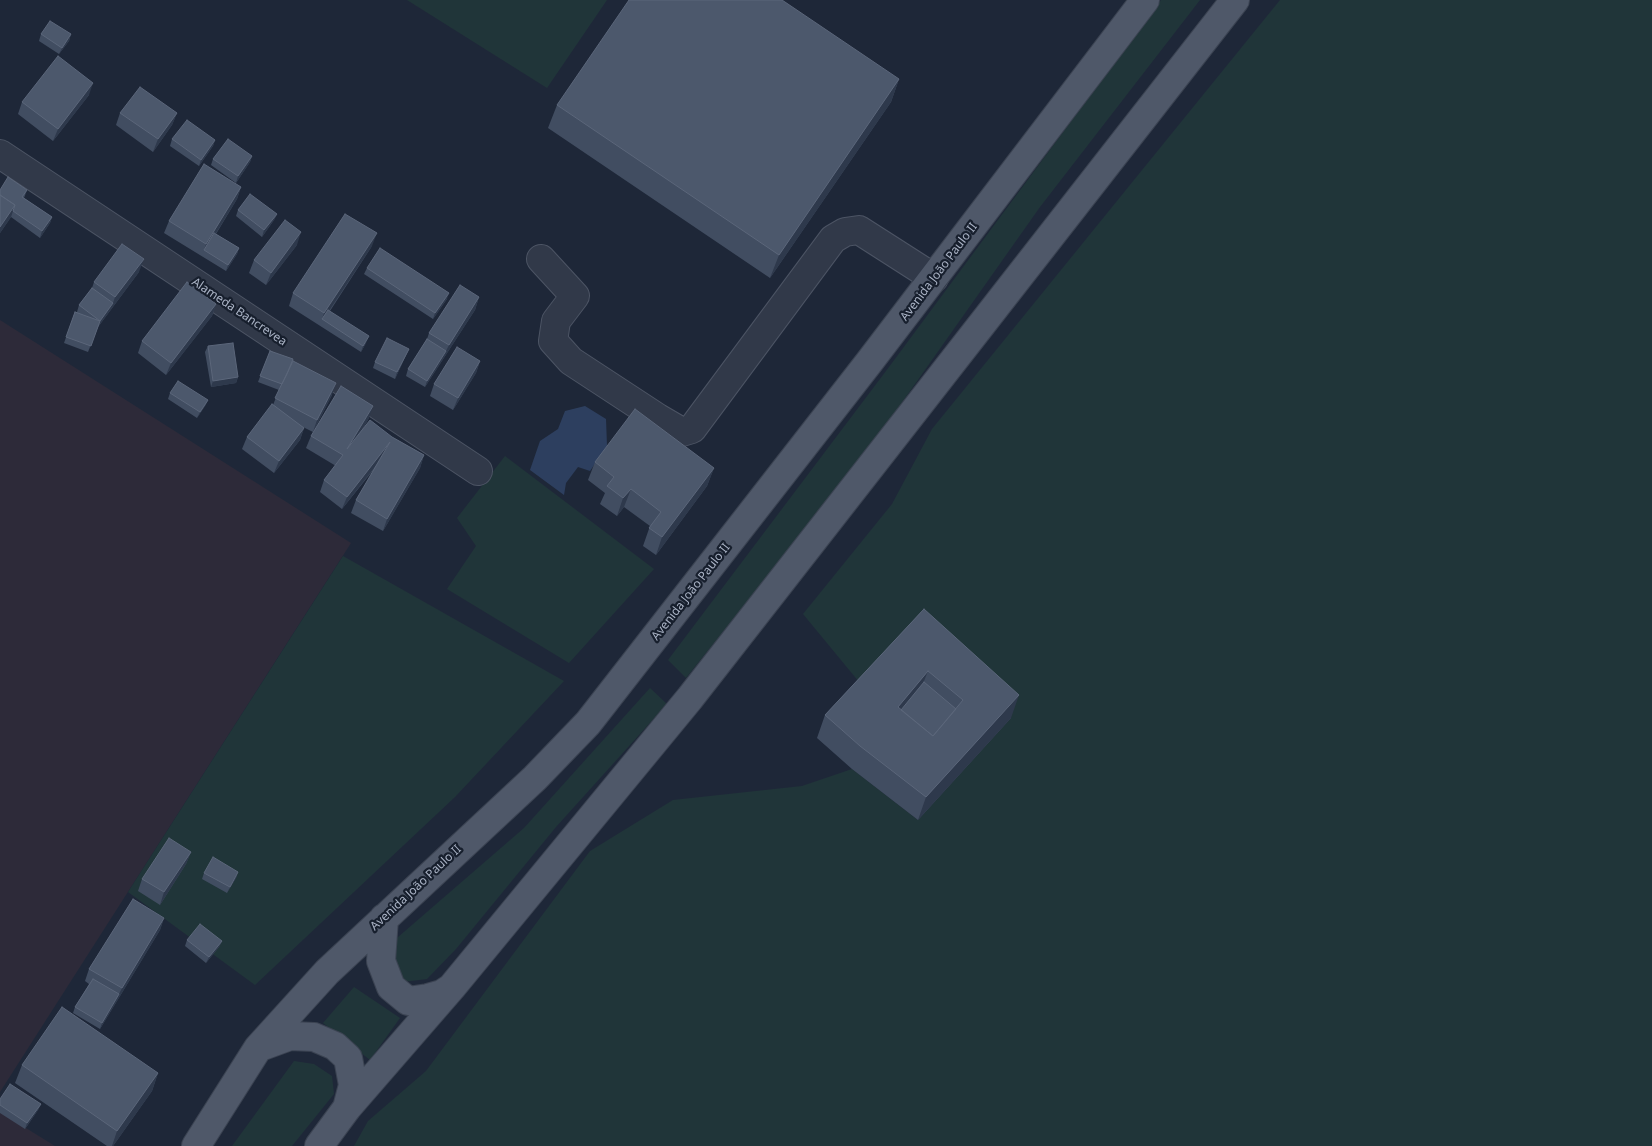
<!DOCTYPE html>
<html>
<head>
<meta charset="utf-8">
<style>
	body { margin:0 }
	canvas { display:block; background:#1e2738 }
</style>
</head>
<body>
<canvas width="1652" height="1146"></canvas>
<script>
const ctx = document.querySelector('canvas').getContext('2d');
ctx.lineJoin = 'round';
function fillPath(path, color) { ctx.fillStyle = color; ctx.fill(path, 'evenodd'); }
const poly = rows => new Path2D(rows.map(r => 'M' + r).join(''));
function trace(path, color, width, dash) { ctx.strokeStyle = color; ctx.lineWidth = width; ctx.lineCap = dash ? 'butt' : 'round'; ctx.setLineDash(dash || []); ctx.stroke(path); }
function drawText(font, color, halo, rows, align = 'center') {
  ctx.font = font + ' "Noto Sans",sans-serif'; ctx.lineWidth = 4.5; ctx.setLineDash([]); ctx.textBaseline = 'middle'; ctx.strokeStyle = halo; ctx.fillStyle = color; for (const [text, x, y, turn = 0] of rows) {
    ctx.save(); ctx.translate(x, y); ctx.rotate((+turn || 0) * Math.PI / 180); ctx.textAlign = isNaN(turn) ? turn : align; if (halo) ctx.strokeText(text, 0, 0); ctx.fillText(text, 0, 0); ctx.restore();
  }
}
const medical = poly([
	[0,320,351,543,0,1092],
	[0,1112,55,1146,0,1146]
]);
const green = poly([
	[407,0,607,0,547,88],
	[1161,0,1200,0,1040,207,867,452,686,678,668,660,889,367],
	[1280,0,1652,0,1652,1146,354,1146,368,1121,426,1071,590,851,673,800,802,786,852,769,918,820,1011,718,864,688,803,614,892,504,932,429],
	[505,456,654,569,569,663,447,589,476,546,457,518],
	[343,556,564,681,455,797,255,985,128,892],
	[650,688,667,704,556,827,456,949,427,979,403,982,390,964,390,944,524,828],
	[354,987,400,1018,370,1060,323,1023],
	[294,1061,314,1064,332,1076,334,1094,292,1146,232,1146]
]);
const water = poly([
	[585,406,606,419,607,446,590,471,578,467,566,483,564,495,530,470,540,441,558,429,565,411]
]);
const minor = poly([
	[0,154,478,471],
	[541,259,575,296,556,321,553,341,571,361,658,418,682,432,692,429,833,239,845,232,859,230,934,278]
]);
const major = poly([
	[384,918,381,961,391,987,408,1001,428,998,442,994,451,988],
	[260,1047,290,1036,314,1037,335,1046,348,1058,353,1085,347,1108],
	[196,1146,258,1048,327,972,535,778,588,723,870,361,1145,0],
	[319,1146,347,1108,452,987,690,698,1235,0]
]);
const wall = poly([
	[41,34,71,34,69,41,59,54,39,41],
	[899,79,891,102,770,278,548,128,557,105],
	[89,95,53,141,18,114,22,102],
	[120,113,177,113,172,125,153,152,116,125],
	[172,139,215,140,213,146,199,166,170,146],
	[252,156,250,162,236,183,211,165,213,159],
	[241,187,237,199,216,234,239,248,237,254,226,271,164,233,169,221],
	[0,190,27,190,24,198,52,217,50,223,40,238,11,217,0,233],
	[238,210,277,214,274,220,262,237,236,216],
	[297,245,266,285,249,273,254,260],
	[372,246,330,311,366,343,361,352,289,306,293,293],
	[367,268,447,299,433,319,364,274],
	[139,272,98,327,88,352,64,343,75,312,77,312,79,305,92,288,94,282],
	[479,297,475,310,425,387,406,376,408,369,427,339,429,333],
	[216,304,212,316,166,375,138,353,142,341],
	[208,346,238,377,236,383,211,387,205,352],
	[409,349,395,379,373,368,375,362],
	[270,351,287,373,332,395,313,432,303,427,304,428,300,440,274,473,242,449,247,437,273,405,279,390,258,382],
	[480,361,476,373,453,410,430,396,434,384],
	[170,393,208,400,205,406,197,418,168,399],
	[369,418,361,432,392,437,424,455,420,468,383,531,351,513,356,500,375,468,342,509,320,492,324,480,336,466,306,448,311,436],
	[595,462,714,468,707,486,656,555,643,546,650,526,624,507,617,516,600,504,605,493,588,480],
	[924,609,1011,718,918,820,852,769,817,738,825,715],
	[191,852,186,864,160,905,138,891,142,879],
	[238,872,236,878,227,893,202,879,204,873],
	[164,918,160,930,100,1029,73,1013,75,1007,89,984,85,981,89,969],
	[187,940,222,941,219,947,206,963,185,946],
	[22,1065,158,1073,152,1091,113,1146,107,1146,15,1083],
	[0,1099,41,1104,38,1110,25,1129,0,1113]
]);
const shadedWall = poly([
	[71,34,69,41,59,54,62,48],
	[899,79,891,102,770,278,779,255],
	[93,83,89,95,53,141,58,129],
	[177,113,172,125,153,152,158,139],
	[215,140,213,146,199,166,201,160],
	[252,156,250,162,236,183,238,176],
	[241,187,237,199,205,251,204,250,206,244],
	[15,205,11,217,0,233,0,227],
	[277,214,274,220,262,237,264,230],
	[52,217,50,223,40,238,42,231],
	[301,232,297,245,266,285,271,273],
	[377,233,372,246,323,320,322,319,324,313],
	[239,248,237,254,226,271,228,265],
	[144,259,139,272,98,327,88,352,100,321,113,303,115,297],
	[449,293,447,299,433,319,435,313],
	[479,297,475,310,425,387,427,381,446,351,449,345],
	[216,304,212,316,166,375,171,363],
	[369,336,366,343,361,352,363,346],
	[409,349,406,355,395,379,397,372],
	[480,361,476,373,453,410,458,398],
	[238,377,236,383,211,387,213,381],
	[336,383,332,395,313,432,317,420],
	[208,400,205,406,197,418,200,412],
	[373,406,369,418,343,461,347,449],
	[304,428,300,440,274,473,279,461],
	[390,442,385,454,342,509,347,497],
	[424,455,420,468,383,531,387,519],
	[714,468,707,486,656,555,662,537],
	[631,489,624,507,617,516,623,498],
	[928,671,919,694,897,721,898,707],
	[1019,695,1011,718,918,820,926,797],
	[191,852,186,864,160,905,164,892],
	[238,872,236,878,227,893,230,887],
	[164,918,160,930,100,1029,102,1023,119,994,122,988],
	[222,941,219,947,206,963,209,957],
	[158,1073,152,1091,113,1146,112,1146,117,1131],
	[41,1104,38,1110,25,1129,27,1123]
]);
const building = poly([
	[629,0,782,0,899,79,779,255,557,105,629,0],
	[50,21,71,34,62,48,41,34,50,21],
	[58,56,93,83,58,129,22,102,58,56],
	[140,87,177,113,158,139,120,113,140,87],
	[187,120,215,140,201,160,172,139,187,120],
	[228,139,252,156,238,176,213,159,228,139],
	[204,164,241,187,206,244,169,221,204,164],
	[8,177,27,190,22,197,52,217,42,231,13,211,15,205,0,195,0,190,8,177],
	[250,194,277,214,264,230,238,210,250,194],
	[0,195,15,205,0,227,0,195],
	[345,214,377,233,324,313,293,293,345,214],
	[285,220,301,232,271,273,254,260,285,220],
	[214,233,239,248,228,265,204,250,214,233],
	[122,244,144,259,115,297,94,282,122,244],
	[380,248,449,293,435,313,367,268,380,248],
	[187,282,216,304,171,363,142,341,187,282],
	[460,285,479,297,449,345,429,333,460,285],
	[92,288,113,303,100,321,79,305,92,288],
	[328,310,369,336,363,346,322,319,328,310],
	[75,312,100,321,91,346,66,337,75,312],
	[387,338,409,349,397,372,375,362,387,338],
	[427,339,446,351,427,381,408,369,427,339],
	[233,343,238,377,213,381,208,346,233,343],
	[457,347,480,361,458,398,434,384,457,347],
	[270,351,293,359,287,374,282,384,260,376,270,351],
	[293,361,336,383,317,420,275,398,293,361],
	[178,381,208,400,200,412,170,393,178,381],
	[341,386,373,406,347,449,370,420,392,437,424,455,387,519,356,500,390,442,347,497,324,480,343,455,311,436,341,386],
	[272,404,304,428,279,461,247,437,272,404],
	[635,409,714,468,662,537,649,528,661,512,631,489,623,498,607,486,614,477,595,462,635,409],
	[924,609,1019,695,926,797,860,746,825,715,924,609],
	[928,671,963,700,933,736,898,707,928,671],
	[924,682,956,709,933,736,901,710,924,682],
	[169,838,191,852,164,892,142,879,169,838],
	[213,857,238,872,230,887,204,873,213,857],
	[133,899,164,918,122,988,89,969,133,899],
	[200,924,222,941,209,957,187,940,200,924],
	[93,979,119,994,102,1023,75,1007,93,979],
	[62,1007,158,1073,117,1131,22,1065,62,1007],
	[10,1084,41,1104,27,1123,0,1105,0,1099,10,1084]
]);
const streetNames = [
	["Avenida João Paulo II",939,272,-53],
	["Alameda Bancrevea",239,312,34],
	["Avenida João Paulo II",691,592,-52],
	["Avenida João Paulo II",416,888,-43]
];
fillPath(medical, '#2d2a39');
fillPath(green, '#203539');
fillPath(water, '#2d3f5f');
trace(minor, '#4c5464', 30);
trace(major, '#3b4352', 30);
trace(minor, '#313949', 28);
trace(major, '#4f5869', 28);
fillPath(wall, '#414d61');
fillPath(shadedWall, '#2e394c');
fillPath(building, '#4c586c');
trace(building, '#5b667a', 1);
drawText('12px', '#abb4c6', '#171f2d', streetNames);
</script>
</body>
</html>
